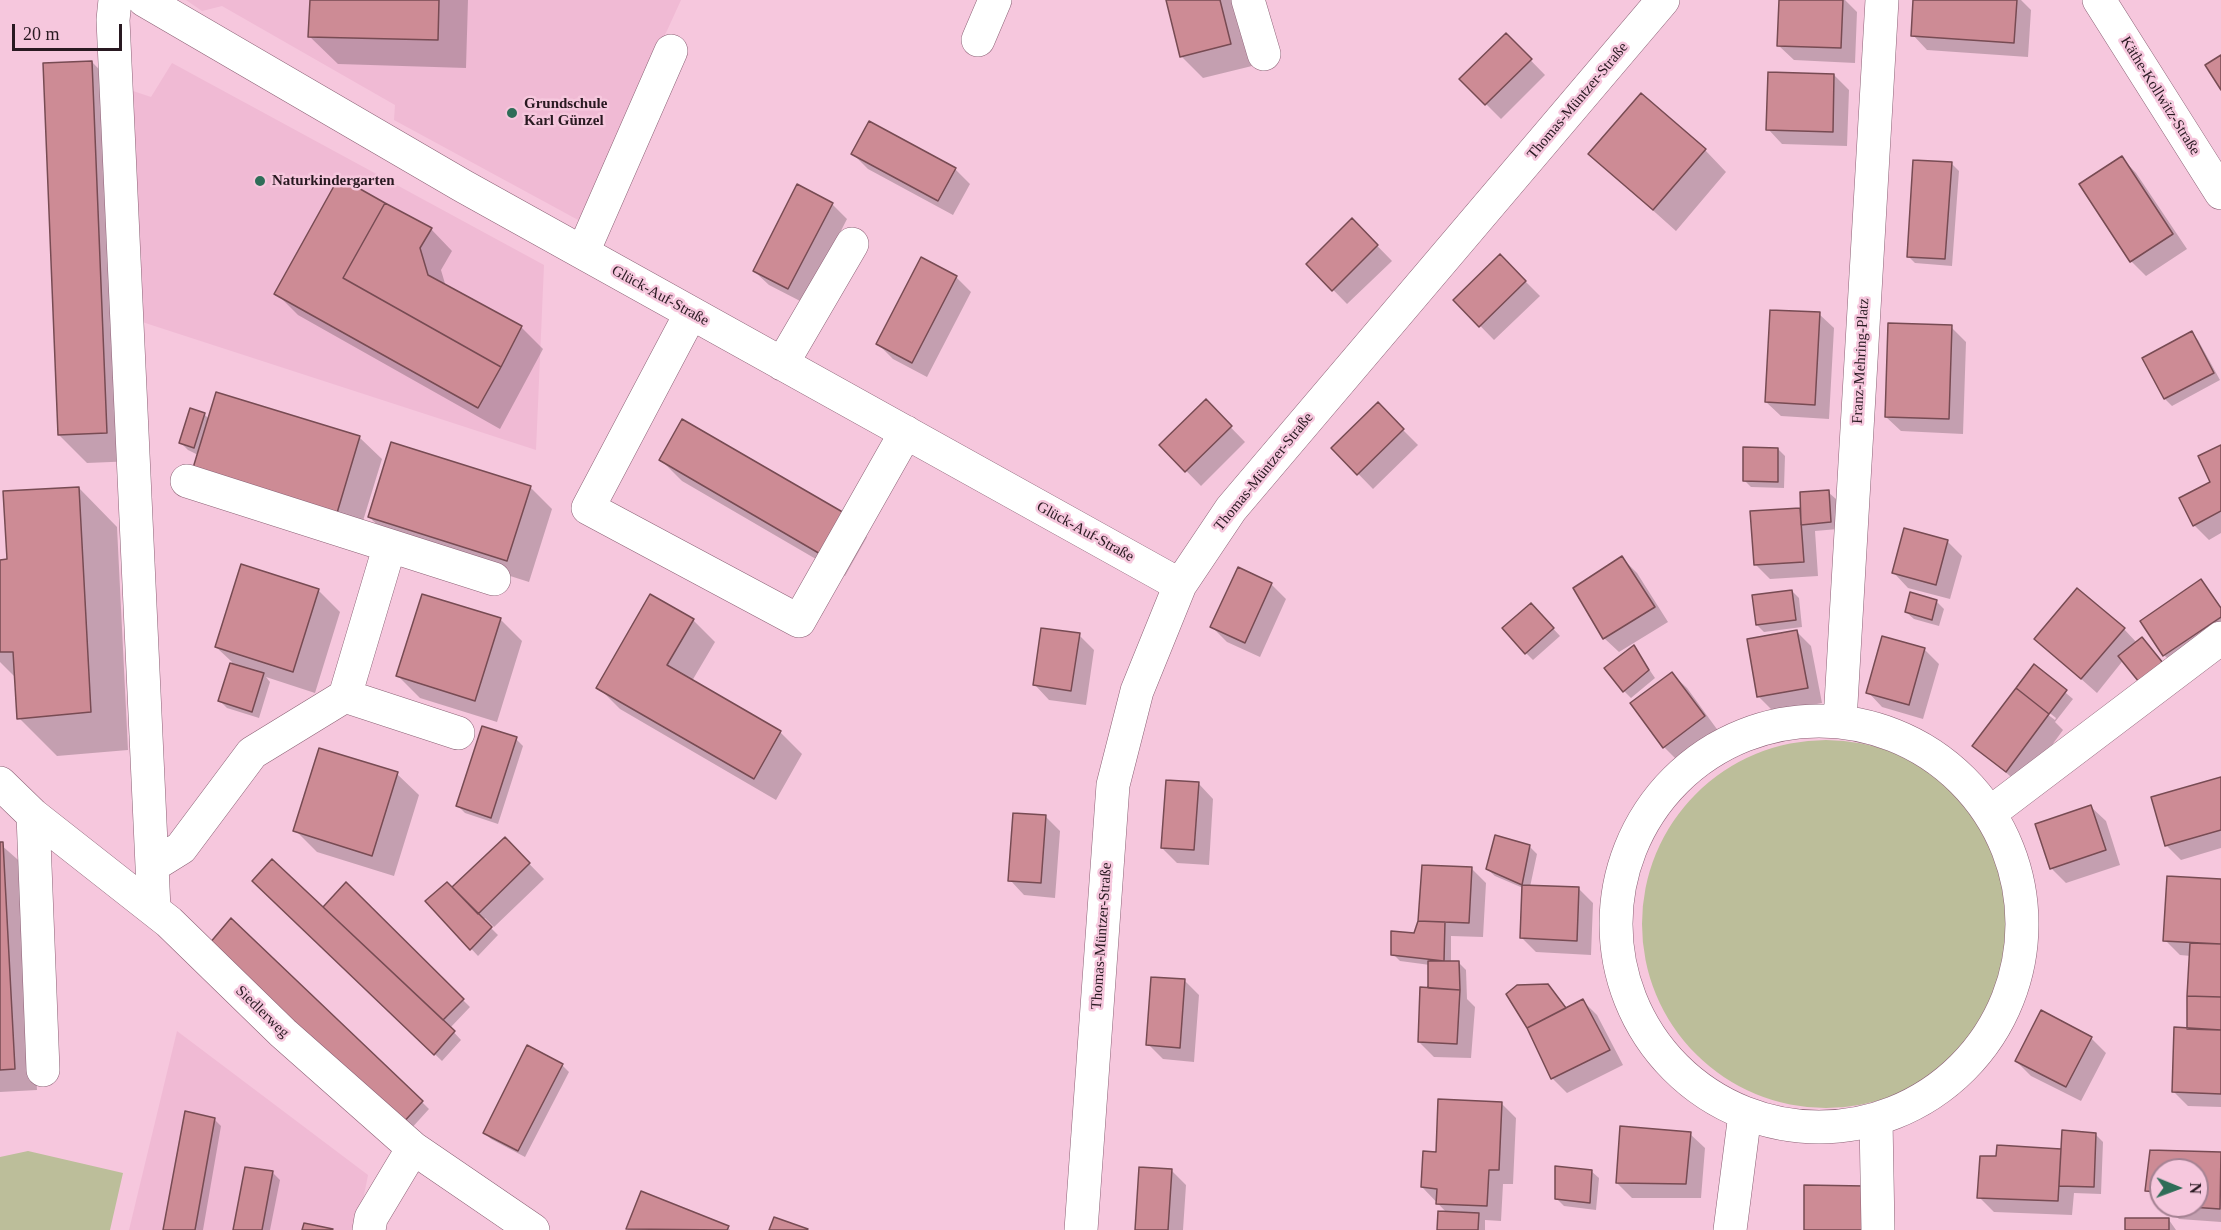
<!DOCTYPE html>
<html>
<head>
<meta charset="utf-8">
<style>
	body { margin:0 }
	#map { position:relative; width:2221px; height:1230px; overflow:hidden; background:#f6c7dd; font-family:"Times New Roman",serif }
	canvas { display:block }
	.north { position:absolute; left:2149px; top:1158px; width:60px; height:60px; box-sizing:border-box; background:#f6c7dd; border:2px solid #a48192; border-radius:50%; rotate:91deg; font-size:16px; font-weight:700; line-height:24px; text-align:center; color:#291921 }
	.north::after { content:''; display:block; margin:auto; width:21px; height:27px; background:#2f6d58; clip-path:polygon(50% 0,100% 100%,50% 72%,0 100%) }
	.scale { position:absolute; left:12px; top:24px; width:110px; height:27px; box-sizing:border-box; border:3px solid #291921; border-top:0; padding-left:8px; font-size:18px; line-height:21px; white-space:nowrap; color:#291921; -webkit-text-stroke:4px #f6c7dd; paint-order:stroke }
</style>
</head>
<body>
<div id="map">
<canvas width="2221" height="1230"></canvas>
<div class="north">N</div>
<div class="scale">20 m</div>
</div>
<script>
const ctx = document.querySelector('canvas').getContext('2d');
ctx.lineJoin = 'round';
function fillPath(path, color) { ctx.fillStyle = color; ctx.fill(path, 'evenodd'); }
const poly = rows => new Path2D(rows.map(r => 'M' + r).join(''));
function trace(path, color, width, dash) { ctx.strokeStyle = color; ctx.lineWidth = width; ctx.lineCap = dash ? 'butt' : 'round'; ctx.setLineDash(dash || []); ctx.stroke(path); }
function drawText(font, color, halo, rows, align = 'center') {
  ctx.font = font + ' "Times New Roman",serif'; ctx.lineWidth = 5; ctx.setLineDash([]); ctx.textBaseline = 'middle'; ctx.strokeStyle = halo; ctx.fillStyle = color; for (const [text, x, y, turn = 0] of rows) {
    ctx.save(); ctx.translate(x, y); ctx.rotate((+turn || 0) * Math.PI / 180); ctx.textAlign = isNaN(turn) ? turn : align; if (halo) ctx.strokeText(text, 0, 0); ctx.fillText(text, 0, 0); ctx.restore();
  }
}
const built = poly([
	[186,0,681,0,580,221,394,120,395,105,222,6,202,11],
	[172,63,544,265,536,450,136,320,127,89,151,97],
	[177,1031,368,1175,357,1230,129,1230]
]);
const green = poly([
	'1642 924a184 184 0 1 1 368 0a184 184 0 1 1-368 0Z',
	[28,1151,123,1173,110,1230,0,1230,0,1157]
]);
const shadow = poly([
	[311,0,468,0,466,68,338,64,309,36],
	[1168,0,1236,0,1252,66,1203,78,1181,56],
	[1781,0,1845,0,1857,12,1855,63,1794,60,1779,46],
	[1915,0,2021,0,2031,10,2028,57,1927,50,1913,35],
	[1506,35,1545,75,1501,119,1461,79],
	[92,62,120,91,135,461,87,463,59,435],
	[1834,75,1849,90,1847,146,1782,144,1768,129],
	[1705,150,1726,172,1676,231,1590,154],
	[853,154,955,169,970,184,953,215,868,169],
	[2122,158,2136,173,2187,249,2146,276,2131,261],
	[1952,164,1959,171,1952,266,1915,263,1908,256],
	[832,204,847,219,804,303,769,285,754,271],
	[1352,220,1392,261,1347,304,1308,264],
	[431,229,452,251,441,270,446,287,521,327,543,349,500,429,298,315,276,293],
	[1500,256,1540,296,1494,340,1455,300],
	[956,277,971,292,927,377,893,359,878,344],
	[1819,314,1834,328,1829,419,1781,416,1766,402],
	[1951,327,1966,342,1963,434,1901,431,1886,417],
	[2191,333,2198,340,2220,380,2172,406,2165,399,2144,359],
	[217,394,360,438,382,459,359,534,188,450,181,443,204,414,209,419],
	[1206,402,1245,442,1201,486,1161,445],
	[1378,405,1418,445,1373,489,1333,448],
	[2221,446,2221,533,2209,540,2194,525,2212,482],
	[1778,449,1785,456,1784,488,1751,487,1744,480],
	[660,459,846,515,867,537,845,576,682,481],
	[530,487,552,509,529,582,391,538,369,517],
	[79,488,117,527,128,750,57,756,19,718,16,678,0,662,0,561,9,561],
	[1828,492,1836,499,1838,529,1815,531,1818,576,1770,579,1756,565,1752,512,1802,509],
	[1947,541,1962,556,1950,599,1908,588,1894,573],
	[1622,558,1637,573,1668,622,1619,652,1604,638],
	[2201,581,2221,607,2221,629,2171,662,2164,655],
	[1271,584,1286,599,1260,657,1227,642,1212,627],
	[318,590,340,612,315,693,266,677,270,682,259,718,227,708,220,701,232,662,216,647],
	[1792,591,1799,598,1802,627,1764,632,1757,625],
	[1911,594,1937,602,1944,609,1939,626,1914,619,1906,612],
	[423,595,501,620,522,641,497,722,420,698,398,676],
	[1538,612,1560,636,1533,660,1526,653],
	[693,620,715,642,692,681,780,732,802,754,776,800,620,709,598,687],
	[2124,629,2137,643,2097,693,2036,639],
	[1797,632,1811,646,1822,703,1774,712,1759,697,1748,640],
	[1079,635,1094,650,1086,705,1049,700,1035,685],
	[1634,647,1655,678,1631,698,1624,691],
	[1924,649,1939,664,1923,719,1882,707,1868,692],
	[2034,666,2073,699,2055,722,2063,730,2022,786,1974,746],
	[2023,692,2056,718,2055,720,2023,696],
	[1672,674,1687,688,1719,732,1679,762,1664,747],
	[516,739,523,746,498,824,465,813,457,805],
	[397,774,419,795,394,876,317,852,295,830],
	[2221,778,2221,848,2181,860,2166,845],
	[1199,784,1213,799,1209,865,1177,863,1162,848],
	[2091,807,2106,821,2120,865,2066,883,2051,868],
	[1045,816,1060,831,1055,898,1024,895,1010,880],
	[505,839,544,879,494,927,485,918,483,920,498,935,478,956,427,901,453,889],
	[0,844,25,866,37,1090,0,1092],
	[1530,847,1537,854,1530,887,1579,889,1593,903,1591,955,1536,952,1521,937,1523,888,1495,876,1487,869],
	[1471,868,1486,883,1483,937,1451,936,1451,963,1458,962,1466,970,1467,999,1475,1007,1471,1058,1434,1057,1419,1042,1432,990,1430,965,1400,961,1393,954,1415,935],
	[2221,880,2221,1107,2188,1106,2173,1091,2188,1029,2191,956,2180,955,2165,940],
	[254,881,323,909,346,884,470,1007,450,1028,461,1040,442,1061],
	[218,951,422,1102,429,1109,409,1131],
	[1184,980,1199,995,1194,1062,1163,1059,1148,1044],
	[1548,985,1567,1009,1583,1001,1597,1015,1623,1065,1567,1093,1552,1078],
	[2091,1038,2106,1053,2081,1101,2031,1076,2016,1061],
	[562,1065,569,1072,525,1157,491,1139,484,1132],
	[1501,1103,1516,1118,1513,1184,1503,1184,1501,1221,1485,1220,1485,1230,1438,1230,1447,1213,1422,1187,1438,1153],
	[214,1119,221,1126,203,1230,164,1230],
	[1690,1134,1705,1148,1701,1198,1632,1198,1617,1183],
	[2095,1134,2103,1142,2101,1194,2074,1193,2072,1215,1994,1212,1979,1197,2060,1151],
	[2152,1151,2221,1154,2221,1222,2179,1219,2166,1206,2197,1206,2197,1170,2161,1170,2161,1204,2147,1190],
	[247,1168,273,1173,280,1180,270,1230,234,1230],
	[1172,1171,1186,1185,1183,1230,1136,1230],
	[1591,1171,1599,1178,1596,1210,1564,1206,1556,1198],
	[642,1192,728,1227,730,1230,628,1230],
	[2169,1220,2176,1230,2126,1230]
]);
const building = poly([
	[310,0,439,0,438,40,308,37,310,0],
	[1166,0,1220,0,1231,44,1180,57,1166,0],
	[1779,0,1843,0,1841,48,1777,46,1779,0],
	[1913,0,2017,0,2014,43,1911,36,1913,0],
	[1506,33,1532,59,1485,105,1459,79,1506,33],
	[2221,55,2221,90,2205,65,2221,55],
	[92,61,107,433,58,435,43,63,92,61],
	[1768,72,1834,74,1833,132,1766,130,1768,72],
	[1641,93,1706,149,1653,210,1588,154,1641,93],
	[869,121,956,168,938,201,851,154,869,121],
	[2122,156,2173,234,2130,262,2079,184,2122,156],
	[1913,160,1952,162,1945,259,1907,257,1913,160],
	[339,177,385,203,343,278,501,367,478,408,274,294,339,177],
	[797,184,833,203,788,289,753,271,797,184],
	[385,203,432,228,420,248,428,275,522,326,501,367,343,278,385,203],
	[1352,218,1378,245,1332,291,1306,264,1352,218],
	[1500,254,1526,281,1479,327,1453,300,1500,254],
	[921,257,957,276,912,363,876,344,921,257],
	[1770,310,1820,312,1815,405,1765,402,1770,310],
	[1888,323,1952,325,1949,419,1885,417,1888,323],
	[2192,331,2214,373,2164,399,2142,358,2192,331],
	[216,392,360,436,337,513,193,468,216,392],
	[1206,399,1232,426,1185,472,1159,445,1206,399],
	[1378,402,1404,429,1357,475,1331,448,1378,402],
	[190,408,205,413,194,448,179,443,190,408],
	[682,419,846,514,822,555,659,460,682,419],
	[391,442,531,486,507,561,368,517,391,442],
	[2221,445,2221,511,2193,526,2179,498,2210,482,2198,456,2221,445],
	[1743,447,1778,448,1778,482,1743,481,1743,447],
	[79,487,91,712,17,719,13,652,0,652,0,560,7,559,3,491,79,487],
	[1829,490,1831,522,1801,525,1800,492,1829,490],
	[1800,508,1804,562,1754,565,1750,511,1800,508],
	[1904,528,1948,540,1936,585,1892,573,1904,528],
	[1622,556,1655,607,1603,639,1573,588,1622,556],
	[241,564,319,589,293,672,215,647,241,564],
	[1238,567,1272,583,1245,643,1210,627,1238,567],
	[2201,579,2221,608,2221,617,2163,656,2140,621,2201,579],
	[2077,588,2125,628,2081,679,2034,639,2077,588],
	[1792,590,1796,620,1756,625,1752,595,1792,590],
	[1910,592,1937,600,1932,620,1905,612,1910,592],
	[422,594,501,618,475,701,396,676,422,594],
	[650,594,694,619,667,665,781,731,754,779,596,688,650,594],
	[1531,603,1554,628,1525,654,1502,628,1531,603],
	[1041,628,1080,633,1071,691,1033,685,1041,628],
	[1797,630,1808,688,1757,697,1747,639,1797,630],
	[1882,636,1925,648,1909,705,1866,693,1882,636],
	[2142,637,2163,663,2139,682,2118,656,2142,637],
	[1634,645,1649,670,1623,692,1604,668,1634,645],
	[230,663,264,673,252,712,218,701,230,663],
	[2034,664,2067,690,2049,714,2016,688,2034,664],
	[1672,672,1705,716,1663,748,1630,703,1672,672],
	[2016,688,2049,714,2006,772,1972,746,2016,688],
	[482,726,517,737,491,818,456,806,482,726],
	[319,748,398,772,372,856,293,831,319,748],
	[2221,777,2221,830,2165,846,2151,797,2221,777],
	[1166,780,1199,782,1194,850,1161,848,1166,780],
	[2091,805,2106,850,2050,869,2035,824,2091,805],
	[1013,813,1046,815,1041,883,1008,881,1013,813],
	[1495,835,1530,845,1522,885,1486,869,1495,835],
	[505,837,530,863,478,914,452,887,505,837],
	[0,842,3,842,15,1069,0,1070,0,842],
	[272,859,455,1031,434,1055,252,881,272,859],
	[1422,865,1472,867,1469,923,1418,921,1422,865],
	[2167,876,2221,879,2221,944,2163,941,2167,876],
	[346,882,464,999,443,1020,323,907,346,882],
	[447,882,492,927,470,950,425,901,447,882],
	[1522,885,1579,887,1577,941,1520,938,1522,885],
	[231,918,423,1101,401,1125,209,944,231,918],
	[1418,921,1445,922,1444,961,1391,955,1391,931,1414,933,1418,921],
	[2190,943,2221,944,2221,997,2187,996,2190,943],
	[1428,961,1459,961,1460,990,1428,988,1428,961],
	[1151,977,1185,979,1180,1048,1146,1045,1151,977],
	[1548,984,1566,1008,1527,1028,1506,994,1517,985,1548,984],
	[1420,987,1460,990,1457,1044,1418,1042,1420,987],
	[2187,996,2221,997,2221,1030,2187,1029,2187,996],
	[1583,999,1610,1050,1551,1079,1527,1028,1583,999],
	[2041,1010,2092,1037,2066,1087,2015,1061,2041,1010],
	[2174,1027,2221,1030,2221,1094,2172,1092,2174,1027],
	[527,1045,563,1064,518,1151,483,1133,527,1045],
	[1438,1099,1502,1102,1499,1170,1489,1170,1487,1206,1436,1204,1437,1189,1421,1187,1423,1151,1436,1152,1438,1099],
	[185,1111,215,1118,195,1230,163,1230,185,1111],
	[1620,1126,1691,1132,1686,1184,1616,1183,1620,1126],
	[2062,1130,2096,1133,2094,1187,2059,1186,2062,1130],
	[1997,1145,2061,1149,2058,1201,1977,1198,1980,1156,1996,1156,1997,1145],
	[2150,1150,2221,1152,2220,1209,2176,1206,2197,1206,2197,1170,2161,1170,2161,1192,2145,1191,2150,1150],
	[1555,1166,1592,1170,1590,1203,1555,1199,1555,1166],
	[245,1167,273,1171,262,1230,233,1230,245,1167],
	[1139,1167,1172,1169,1168,1230,1135,1230,1139,1167],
	[1804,1185,1865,1186,1864,1230,1804,1230,1804,1185],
	[641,1191,729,1226,727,1230,626,1229,641,1191],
	[1438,1211,1479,1213,1478,1230,1437,1230,1438,1211],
	[774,1217,808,1229,807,1230,769,1230,774,1217],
	[2125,1218,2169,1218,2169,1230,2125,1230,2125,1218],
	[304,1223,333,1229,332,1230,302,1230,304,1223]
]);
const minor = poly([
	[115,0,113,20,154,909],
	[144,0,463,186,1180,585],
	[1248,0,1264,54],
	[2099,0,2221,193],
	[978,40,995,0],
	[583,252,671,51],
	[691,313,588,508,799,621,906,432],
	[782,364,852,244],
	[187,481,494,579],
	[345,696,389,548],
	'1616 924a203 203 0 1 1 406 0a203 203 0 1 1-406 0Z',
	[1840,721,1882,0],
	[0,783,33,815,169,922,283,1033,413,1148,533,1230],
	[1990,813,2221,638],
	[33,815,43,1070],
	[152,866,181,848,252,753,345,696,458,733],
	[1876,1120,1878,1230],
	[369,1230,371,1218,413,1148],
	[1081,1230,1113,785,1137,691,1180,585,1231,509,1663,0],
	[1730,1230,1745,1114]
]);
const markers = [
	[512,113,6,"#2f6d58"],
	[260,181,6,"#2f6d58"]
];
const streetNames = [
	["Käthe-Kollwitz-Straße",2160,96,58],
	["Thomas-Müntzer-Straße",1578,101,-50],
	["Glück-Auf-Straße",660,296,29],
	["Franz-Mehring-Platz",1861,361,-87],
	["Thomas-Müntzer-Straße",1264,472,-51],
	["Glück-Auf-Straße",1085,532,29],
	["Thomas-Müntzer-Straße",1102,936,-86],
	["Siedlerweg",262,1012,44]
];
const poiNames = [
	["Grundschule",524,104],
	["Karl Günzel",524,121],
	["Naturkindergarten",272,181]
];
fillPath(built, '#f0bad4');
fillPath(green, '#bcbe9a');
fillPath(shadow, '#0003');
fillPath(building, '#cd8b95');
trace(building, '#774b53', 1.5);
trace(minor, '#8b6175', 34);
trace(minor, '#fff', 33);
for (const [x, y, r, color] of markers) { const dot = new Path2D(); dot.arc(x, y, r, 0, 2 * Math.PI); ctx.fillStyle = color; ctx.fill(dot); trace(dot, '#f6c7dd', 2); }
drawText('15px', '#291921', '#f6c7dd', streetNames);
drawText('bold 15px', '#291921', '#f6c7dd', poiNames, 'left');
</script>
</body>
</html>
